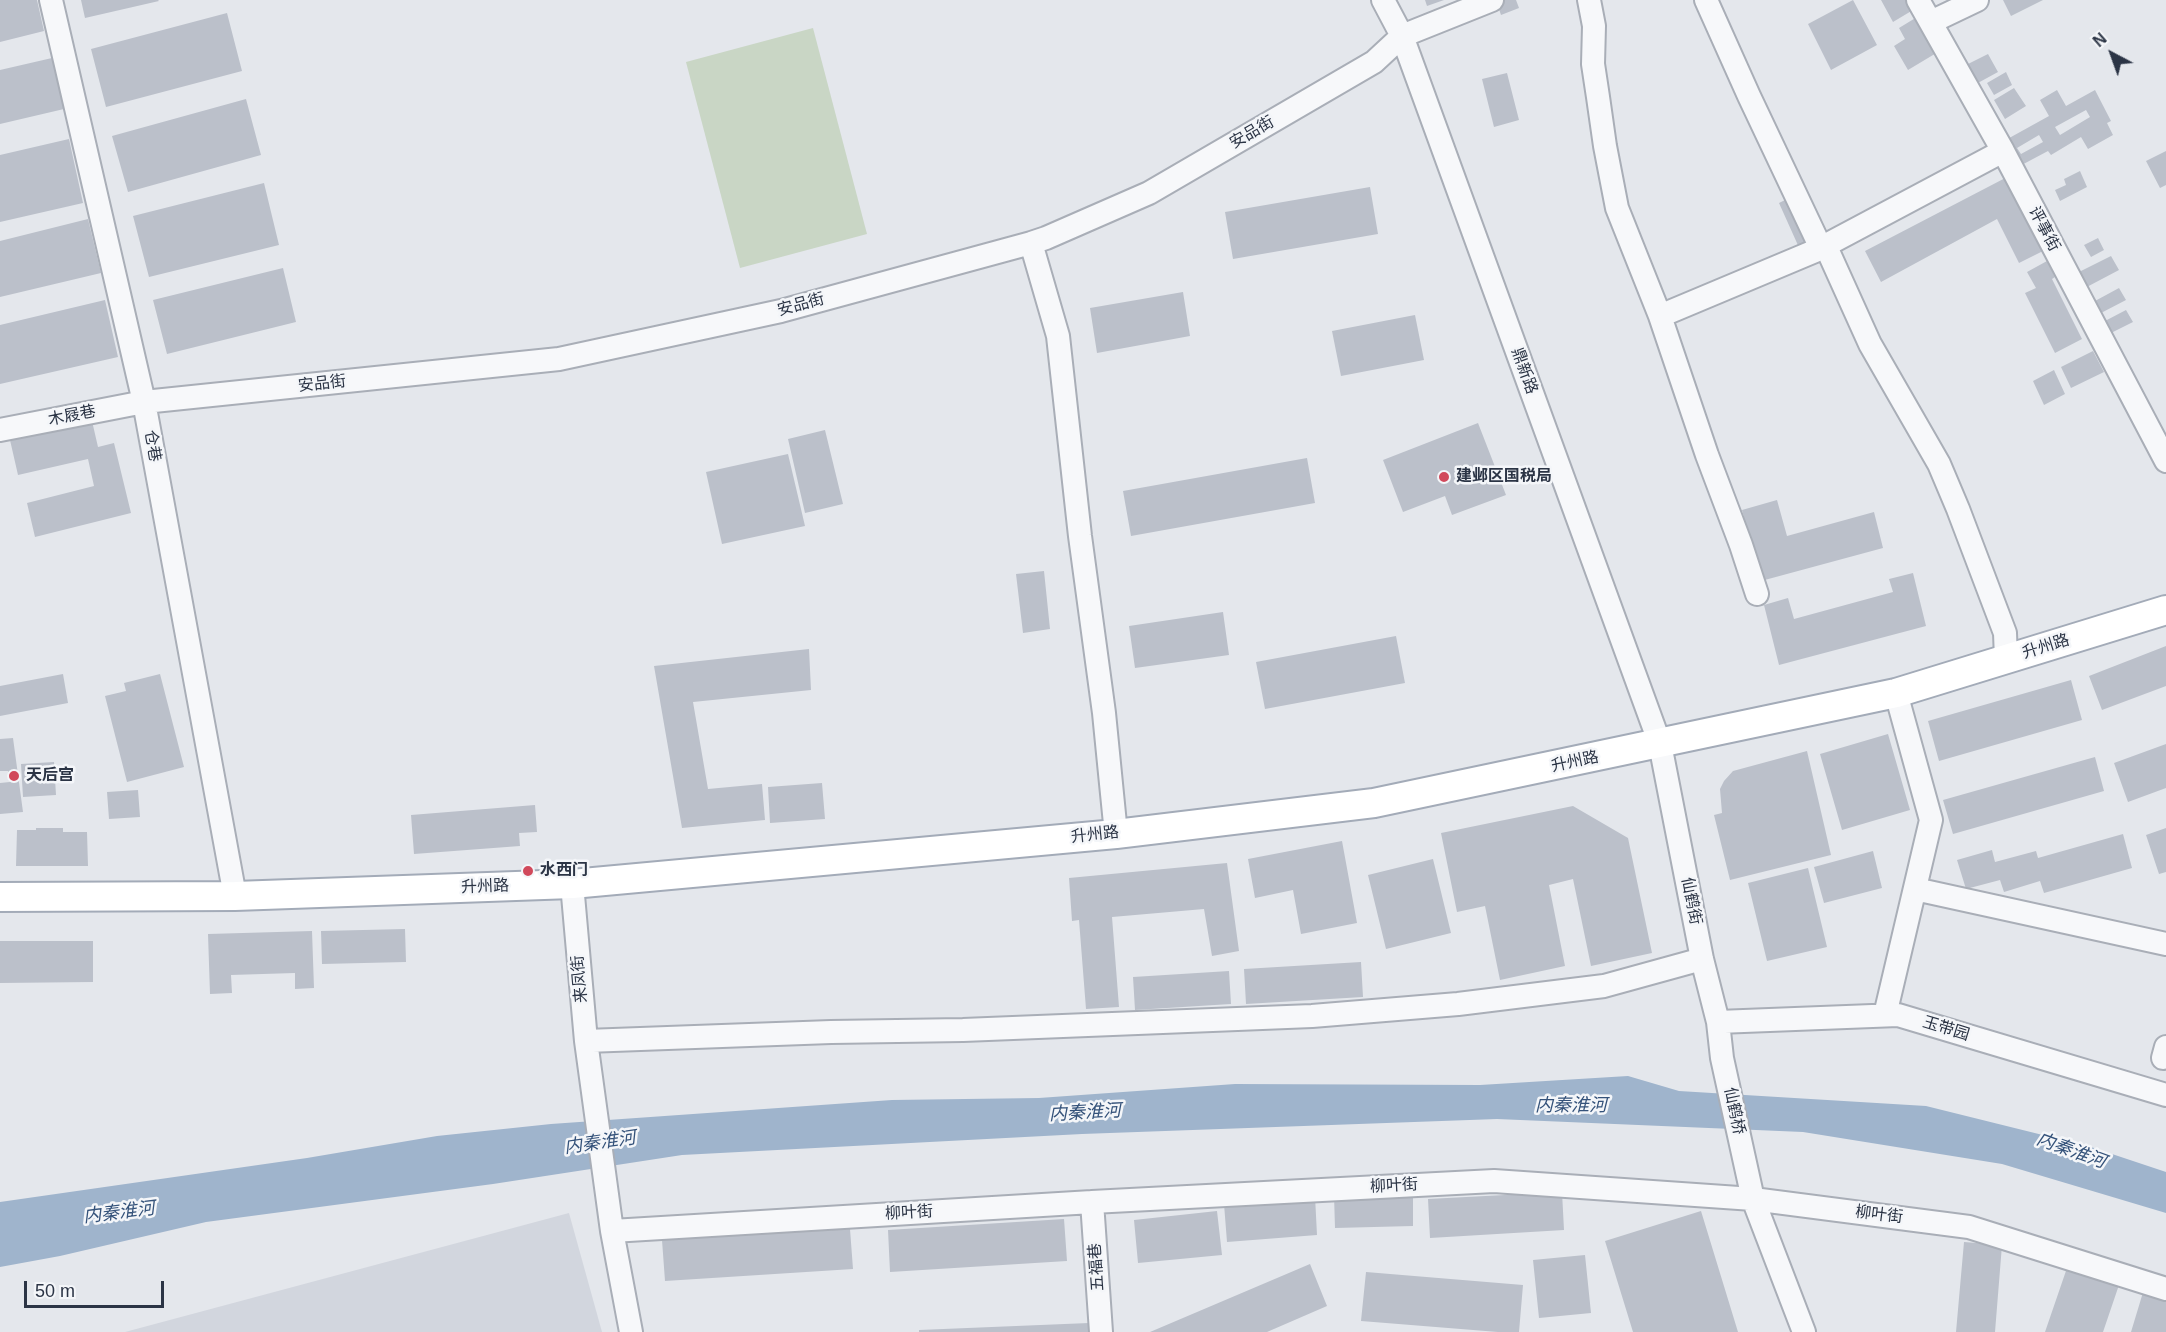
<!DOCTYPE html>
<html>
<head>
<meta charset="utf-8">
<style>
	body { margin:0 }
	#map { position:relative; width:2166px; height:1332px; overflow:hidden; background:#e4e7ec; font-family:Arial,sans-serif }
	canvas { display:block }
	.north { position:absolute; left:2082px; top:24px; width:60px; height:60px; -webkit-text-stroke:4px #f4f6f9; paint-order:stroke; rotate:319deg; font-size:16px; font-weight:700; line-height:24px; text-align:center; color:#2b3445 }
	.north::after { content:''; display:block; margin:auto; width:21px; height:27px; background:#2b3445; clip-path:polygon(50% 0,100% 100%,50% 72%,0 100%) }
	.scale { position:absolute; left:24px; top:1281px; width:140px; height:27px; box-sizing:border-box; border:3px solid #2b3445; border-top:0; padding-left:8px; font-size:18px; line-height:21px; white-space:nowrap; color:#2b3445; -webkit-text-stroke:4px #f4f6f9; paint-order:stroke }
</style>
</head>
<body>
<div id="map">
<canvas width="2166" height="1332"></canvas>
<div class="north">N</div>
<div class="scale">50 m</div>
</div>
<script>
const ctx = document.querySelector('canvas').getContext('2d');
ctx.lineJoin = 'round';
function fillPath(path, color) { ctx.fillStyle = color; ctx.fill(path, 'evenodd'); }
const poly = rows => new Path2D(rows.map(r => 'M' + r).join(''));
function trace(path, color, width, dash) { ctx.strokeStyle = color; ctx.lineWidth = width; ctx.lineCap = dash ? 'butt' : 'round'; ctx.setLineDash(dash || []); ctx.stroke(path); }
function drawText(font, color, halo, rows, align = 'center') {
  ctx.font = font + ' Arial,"Noto Sans SC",sans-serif'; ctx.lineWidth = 5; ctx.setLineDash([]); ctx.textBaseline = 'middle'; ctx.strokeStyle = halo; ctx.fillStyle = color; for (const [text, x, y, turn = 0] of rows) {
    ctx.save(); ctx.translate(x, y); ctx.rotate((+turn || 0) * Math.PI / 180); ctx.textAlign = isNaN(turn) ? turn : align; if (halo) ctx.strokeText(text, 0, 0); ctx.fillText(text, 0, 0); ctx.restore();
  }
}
const built = poly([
	[569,1213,602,1332,125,1332]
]);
const green = poly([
	[813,28,867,234,740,268,686,62]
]);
const water = poly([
	[1628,1076,1679,1091,1926,1106,2091,1147,2166,1172,2166,1213,2002,1164,1803,1132,1497,1119,1082,1134,682,1155,493,1184,206,1222,60,1256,0,1267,0,1202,307,1158,437,1136,551,1124,892,1100,1039,1098,1235,1084,1480,1085]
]);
const building = poly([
	[0,0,37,0,44,31,0,42],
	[81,0,158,0,159,1,85,18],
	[1425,0,1444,0,1427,6],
	[1503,0,1516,0,1519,8,1501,15,1497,3],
	[1853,0,1877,45,1831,70,1808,24],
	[1881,0,1914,0,1918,7,1893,22],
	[2003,0,2043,0,2011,16],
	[227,13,242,71,106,107,91,49],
	[1922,14,1943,49,1908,70,1894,46,1905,39,1899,28],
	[1988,54,1998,72,1976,84,1966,65],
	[52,58,64,109,0,124,0,70],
	[2006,72,2012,85,1994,95,1987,83],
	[1507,73,1519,120,1494,127,1482,79],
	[2014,88,2026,106,2005,119,1994,100],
	[2057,90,2066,106,2095,90,2111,121,2107,123,2113,135,2088,149,2081,137,2051,155,2048,151,2016,168,2002,142,2049,116,2040,100],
	[2086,110,2090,117,2060,135,2055,127],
	[2039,135,2043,142,2021,154,2017,148],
	[246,99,261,155,128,192,112,136],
	[69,139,83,203,0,222,0,155],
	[2166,151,2166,185,2160,188,2146,161],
	[2080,171,2087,187,2060,201,2055,190,2066,185,2064,179],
	[2011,175,2043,251,2019,263,1997,219,1881,282,1865,251],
	[264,183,279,245,149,277,133,216],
	[1370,187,1378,234,1233,259,1225,212],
	[1793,196,1816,245,1801,252,1779,203],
	[88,219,101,273,0,297,0,241],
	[2098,238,2104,250,2091,257,2084,245],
	[2111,256,2119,270,2083,289,2075,274],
	[2047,261,2055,277,2052,279,2082,339,2055,353,2025,293,2036,288,2027,272],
	[283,268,296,322,167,354,153,300],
	[2119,288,2126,300,2101,313,2095,301],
	[1183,292,1190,336,1097,353,1090,308],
	[105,300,118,357,0,384,0,325],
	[2126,310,2133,322,2111,333,2105,321],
	[1415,315,1424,360,1341,376,1332,331],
	[2093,351,2104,372,2071,388,2061,367],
	[2054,370,2065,394,2044,405,2033,381],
	[92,421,98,447,114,443,131,513,35,537,27,503,94,486,88,459,18,475,10,440],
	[1478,423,1506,495,1452,515,1445,496,1403,512,1383,460],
	[825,430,843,504,805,513,788,439],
	[788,454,805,526,722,544,706,472],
	[1307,458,1315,503,1131,536,1123,491],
	[1777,500,1787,536,1874,512,1883,548,1761,581,1742,510],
	[1044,571,1050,629,1023,633,1016,574],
	[1913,573,1926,626,1779,665,1764,605,1788,598,1794,619,1893,592,1889,579],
	[1223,612,1229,655,1135,668,1129,626],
	[1396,636,1405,683,1265,709,1256,662],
	[2166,646,2166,686,2102,710,2089,676],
	[809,649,811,690,693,702,708,789,762,784,765,820,682,828,654,666],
	[63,674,68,703,0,716,0,686],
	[160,674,184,767,127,782,105,696,126,691,124,683],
	[2071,680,2082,720,1939,761,1928,721],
	[1888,734,1910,810,1842,830,1820,754],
	[13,738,23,812,0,814,0,783,10,782,8,771,0,771,0,739],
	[2166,744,2166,788,2128,802,2114,763],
	[1807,751,1831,855,1730,880,1714,815,1722,813,1720,789,1724,781,1733,771],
	[2095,757,2104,791,1953,834,1943,800],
	[54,762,56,795,23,797,21,764],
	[822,783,825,819,770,823,768,787],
	[138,790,140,817,109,819,107,792],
	[535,805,537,832,519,833,520,846,414,854,411,815],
	[1573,806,1628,838,1652,953,1591,966,1573,879,1549,885,1565,966,1500,980,1485,906,1457,912,1441,833],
	[36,828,63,828,63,832,87,832,88,866,16,866,17,830,36,830],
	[2166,828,2166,872,2159,874,2146,835],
	[2123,834,2132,868,2044,893,2040,881,2004,892,2000,880,1966,889,1957,860,1992,850,1995,862,2036,851,2038,858],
	[1342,841,1357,923,1301,934,1293,890,1255,898,1248,859],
	[1873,851,1882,888,1824,903,1814,867],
	[1433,859,1451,933,1386,949,1368,875],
	[1227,863,1239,951,1212,956,1204,909,1112,917,1119,1007,1086,1009,1079,920,1072,921,1069,878],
	[1808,868,1827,947,1767,961,1748,883],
	[405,929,406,962,322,964,321,931],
	[312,931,314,988,295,989,295,973,231,975,232,993,210,994,208,934],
	[0,941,93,941,93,982,0,983],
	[1361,962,1363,997,1246,1004,1244,969],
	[1229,971,1231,1004,1135,1010,1133,977],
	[1562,1192,1564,1230,1430,1238,1428,1199],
	[1413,1193,1413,1226,1335,1228,1334,1195],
	[1315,1196,1317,1235,1227,1242,1224,1204],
	[1217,1211,1222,1255,1138,1263,1134,1220],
	[1701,1211,1738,1332,1633,1332,1605,1241],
	[1064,1219,1067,1261,890,1272,888,1230],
	[850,1229,853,1269,665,1281,662,1240],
	[1964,1242,2002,1245,1995,1332,1956,1332],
	[1585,1255,1591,1313,1539,1318,1533,1260],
	[1310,1264,1327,1306,1267,1332,1150,1332],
	[2068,1265,2120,1282,2103,1332,2045,1332],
	[1366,1272,1523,1285,1519,1332,1498,1332,1361,1321],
	[2144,1289,2166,1295,2166,1332,2131,1332],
	[1089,1323,1090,1332,919,1332,919,1330]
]);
const minor = poly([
	[51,0,144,402,235,896],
	[1383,0,1402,36,1660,744,1702,959,1718,1022,1722,1058,1753,1199,1804,1332],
	[1589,0,1594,26,1593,64,1598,97,1605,146,1617,208,1660,316,1707,455,1741,545,1757,594],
	[1706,0,1749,96,1819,244,1828,251,1870,344,1939,464,1958,509,2005,633,2006,659],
	[1918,0,2003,151,2166,461],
	[1931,22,1977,0],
	[1031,243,1058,336,1080,536,1104,713,1116,834],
	[1660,316,1815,251,2003,151],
	[0,430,144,402,559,359,781,311,1031,243,1046,238,1149,193,1374,62,1402,36,1492,0],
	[572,884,586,1041,612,1231,631,1332],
	[1915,889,2166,944],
	[1885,1015,1931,820,1896,693],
	[1718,1022,1898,1015,2166,1095],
	[586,1041,831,1032,963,1030,1312,1016,1458,1004,1604,986,1702,959],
	[2163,1058,2166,1047],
	[1092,1202,1101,1332],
	[612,1231,1092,1202,1494,1181,1753,1199,1969,1227,2166,1289]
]);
const major = poly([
	[0,897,235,896,572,884,1116,834,1374,803,1896,693,2166,610]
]);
const markers = [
	[1444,477,6,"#d1495b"],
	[14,776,6,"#d1495b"],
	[528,871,6,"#d1495b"]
];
const streetNames = [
	["安品街",1252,133,-30],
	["评事街",2044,229,62],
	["安品街",801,305,-15],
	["鼎新路",1524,371,70],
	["安品街",322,384,-6],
	["木屐巷",72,416,-11],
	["仓巷",152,446,80],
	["升州路",2046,647,-17],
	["升州路",1575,762,-12],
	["升州路",1095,835,-6],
	["升州路",485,887,-2],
	["仙鹤街",1691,901,79],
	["来凤街",580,979,-95],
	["玉带园",1946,1029,17],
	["仙鹤桥",1734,1111,78],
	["柳叶街",1394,1186,-3],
	["柳叶街",909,1213,-3],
	["柳叶街",1879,1215,7],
	["五福巷",1097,1267,-94]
];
const poiNames = [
	["建邺区国税局",1456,477],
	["天后宫",26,776],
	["水西门",540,871]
];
const waterNames = [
	["内秦淮河",1571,1106],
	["内秦淮河",1085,1113,-3],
	["内秦淮河",600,1143,-8],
	["内秦淮河",2071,1151,20],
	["内秦淮河",119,1213,-7]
];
fillPath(built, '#d2d6de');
fillPath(green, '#c9d6c5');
fillPath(water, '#9fb4cc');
fillPath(building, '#bbc0ca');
trace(minor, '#a9aeb7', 26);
trace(major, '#a3abb8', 32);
trace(minor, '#f7f8fa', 22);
trace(major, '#fff', 28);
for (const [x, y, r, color] of markers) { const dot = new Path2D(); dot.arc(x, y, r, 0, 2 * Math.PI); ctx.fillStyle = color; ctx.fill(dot); trace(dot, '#f4f6f9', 2); }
drawText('16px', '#2b3445', '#f4f6f9', streetNames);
drawText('bold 16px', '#2b3445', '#f4f6f9', poiNames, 'left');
drawText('italic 18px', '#34527a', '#f4f6f9', waterNames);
</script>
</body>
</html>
